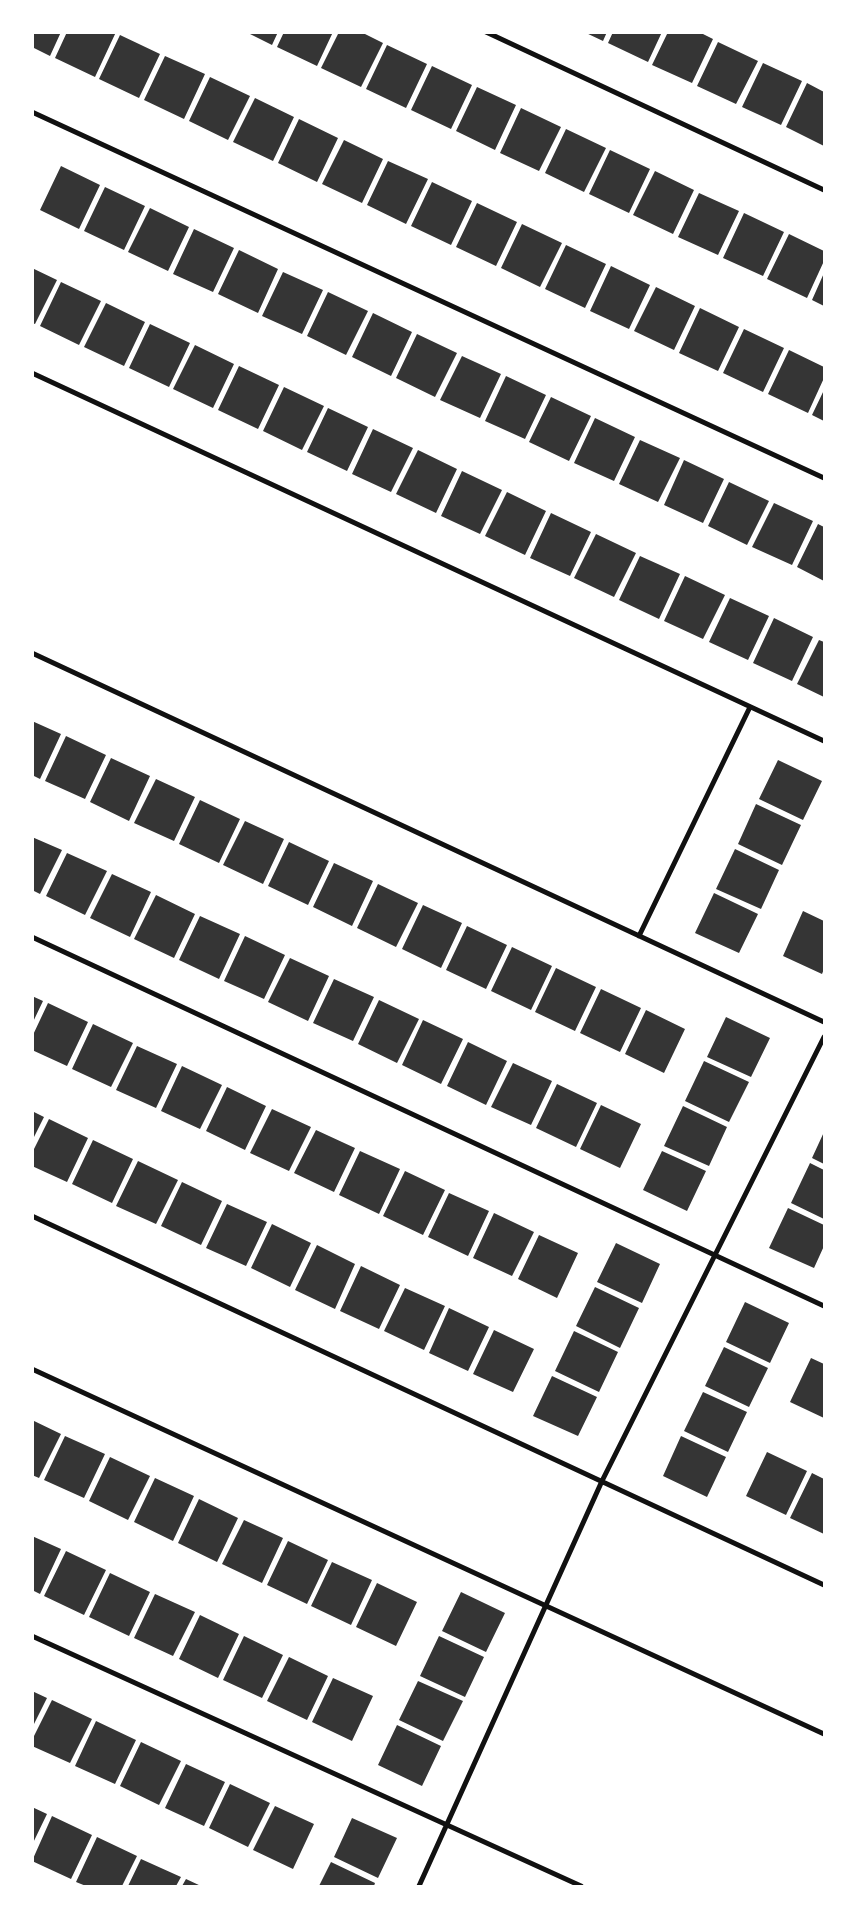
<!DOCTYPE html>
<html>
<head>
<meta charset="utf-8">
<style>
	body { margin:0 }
	#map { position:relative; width:857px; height:1919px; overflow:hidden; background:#fff; font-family:"PT Sans Narrow",sans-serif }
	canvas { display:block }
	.frame { position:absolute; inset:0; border:34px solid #fff; pointer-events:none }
</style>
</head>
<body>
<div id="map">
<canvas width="857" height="1919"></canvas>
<div class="frame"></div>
</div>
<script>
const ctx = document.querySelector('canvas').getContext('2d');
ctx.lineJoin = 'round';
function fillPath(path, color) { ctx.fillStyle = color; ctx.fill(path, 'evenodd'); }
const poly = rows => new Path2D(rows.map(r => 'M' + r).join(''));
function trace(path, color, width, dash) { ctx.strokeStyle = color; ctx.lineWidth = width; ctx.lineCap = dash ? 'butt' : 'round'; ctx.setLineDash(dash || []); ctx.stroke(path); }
const building = poly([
	[32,32,61,32,50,56,32,47],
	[67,32,116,32,95,77,55,58],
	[246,32,278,32,272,45],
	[284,32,333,32,317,66,277,47],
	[339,32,361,32,383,43,361,87,321,68],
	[584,32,607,32,603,41],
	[613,32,662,32,648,62,608,43],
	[668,32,699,32,713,39,692,83,652,65],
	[120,35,160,54,139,98,99,79],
	[718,42,758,61,736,104,697,86],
	[387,45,427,64,406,108,366,89],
	[165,56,205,74,184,119,144,100],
	[763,63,802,81,781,125,742,107],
	[432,66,472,85,451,129,411,110],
	[210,77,250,96,228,140,189,121],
	[807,83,824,92,824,146,786,127],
	[477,87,516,105,495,150,456,131],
	[255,98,294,117,273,161,233,142],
	[521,108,561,127,539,171,500,153],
	[299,119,338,138,317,182,278,163],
	[566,129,606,148,584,192,545,173],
	[344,140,383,159,362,203,322,184],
	[610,150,650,169,629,213,589,194],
	[388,161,428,179,406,224,367,205],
	[61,166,100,185,79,229,40,210],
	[655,171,694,190,673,234,633,215],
	[432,182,472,201,451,245,411,226],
	[105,187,145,206,124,250,84,231],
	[699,193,739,211,718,255,678,237],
	[477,203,517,222,496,266,456,247],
	[150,208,189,227,168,271,128,252],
	[744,213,784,232,763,276,723,258],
	[522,224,562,243,540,287,501,268],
	[194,229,234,248,213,292,173,274],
	[789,234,824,251,824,261,807,298,767,279],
	[566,245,606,264,585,308,545,289],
	[239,250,278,269,258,313,218,294],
	[611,266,650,285,629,329,590,311],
	[32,268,57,280,35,324,32,323],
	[283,272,323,290,302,334,262,316],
	[824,273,824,306,812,300],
	[61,282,101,301,79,345,40,326],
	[656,287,695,306,674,350,634,331],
	[328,292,368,311,346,355,307,336],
	[106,303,145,322,124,366,84,347],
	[700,308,739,327,718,371,679,353],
	[373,313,412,332,391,376,352,357],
	[150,324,190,343,169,387,129,368],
	[744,329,784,348,763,392,723,373],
	[417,334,457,353,435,397,396,378],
	[195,345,234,364,213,408,173,389],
	[789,350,824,367,824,378,808,413,768,394],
	[462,356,501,374,480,418,440,400],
	[239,366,279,385,258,429,218,410],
	[506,376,546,395,525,439,485,421],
	[284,387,324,406,302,450,263,431],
	[824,390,824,421,812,415],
	[551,397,591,416,569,461,529,442],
	[328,408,368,427,347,471,307,452],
	[595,418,635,437,614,481,574,463],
	[373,429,413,448,391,492,352,474],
	[640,440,680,458,658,502,619,484],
	[418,450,457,469,436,513,396,494],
	[684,460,724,479,703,523,664,505],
	[462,471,502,490,480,534,441,516],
	[729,482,769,501,747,545,708,526],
	[507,492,546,511,525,555,485,536],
	[774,503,813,521,792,565,752,547],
	[551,513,591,532,570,576,530,558],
	[818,524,824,527,824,581,797,567],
	[596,534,636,553,614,597,574,578],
	[640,556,680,574,659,619,619,600],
	[685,576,725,595,703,639,664,621],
	[730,598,769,616,748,660,709,642],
	[774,618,813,637,792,681,753,663],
	[819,640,824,642,824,697,797,684],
	[32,721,61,734,40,779,32,775],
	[66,736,106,755,85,799,45,781],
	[111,758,150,776,129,821,90,802],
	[778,760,822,781,803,820,759,799],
	[156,779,195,797,174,841,134,823],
	[200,800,240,819,219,863,179,844],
	[756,804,801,825,782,865,738,844],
	[245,821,284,839,263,884,223,865],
	[32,837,62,850,40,894,32,890],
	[289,842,329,861,308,905,268,886],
	[735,849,779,870,761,909,716,889],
	[67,853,107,871,85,915,46,896],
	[334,863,373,881,352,926,313,907],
	[112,874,151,892,130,937,90,918],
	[378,884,418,903,396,947,357,928],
	[714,893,758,914,739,953,695,933],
	[156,895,195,914,174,958,134,939],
	[423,905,462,923,441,968,402,949],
	[803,911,824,921,824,969,822,974,783,956],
	[200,916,240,934,219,979,179,960],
	[467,926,507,945,486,989,446,970],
	[245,936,285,955,264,999,224,981],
	[512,947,552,966,531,1010,491,991],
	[290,958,329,976,308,1021,268,1002],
	[556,968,596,987,575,1031,535,1012],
	[334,979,374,997,353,1041,313,1023],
	[601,989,641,1008,620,1052,580,1033],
	[32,996,43,1001,32,1024],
	[379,1000,419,1019,397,1063,358,1044],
	[48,1003,88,1022,67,1066,32,1050,32,1037],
	[646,1010,685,1029,664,1073,625,1054],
	[726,1017,770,1038,751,1077,707,1057],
	[423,1020,463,1039,441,1084,402,1065],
	[93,1024,133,1043,111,1087,72,1069],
	[468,1042,507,1061,486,1105,447,1086],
	[137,1046,177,1064,156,1108,116,1090],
	[704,1061,749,1082,729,1122,685,1101],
	[513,1063,552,1081,531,1125,491,1107],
	[182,1066,222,1085,200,1129,161,1111],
	[557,1084,597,1103,576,1147,536,1128],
	[227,1087,266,1106,245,1150,206,1131],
	[601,1105,641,1124,620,1168,580,1149],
	[683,1106,727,1127,709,1166,664,1146],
	[272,1109,311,1127,289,1171,250,1153],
	[32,1111,44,1117,32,1141],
	[49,1119,88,1138,67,1182,32,1166,32,1153],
	[316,1130,355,1148,334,1192,294,1173],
	[824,1132,824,1164,812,1158],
	[93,1140,133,1159,112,1203,72,1184],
	[360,1151,400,1169,379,1214,339,1195],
	[662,1151,706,1171,687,1211,643,1190],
	[138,1161,178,1180,156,1224,116,1206],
	[810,1163,824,1170,824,1219,791,1203],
	[405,1171,445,1190,423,1235,383,1216],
	[182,1182,222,1201,201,1245,161,1226],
	[449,1193,489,1211,468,1256,428,1237],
	[227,1204,267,1222,246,1266,206,1248],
	[788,1208,824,1225,824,1246,814,1268,769,1248],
	[494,1213,534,1232,512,1276,473,1258],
	[272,1224,311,1243,290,1287,251,1268],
	[539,1235,578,1253,557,1298,518,1279],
	[616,1243,660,1264,642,1303,597,1282],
	[317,1245,355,1264,335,1309,295,1290],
	[361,1266,400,1285,379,1329,340,1311],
	[595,1287,639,1308,620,1348,576,1326],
	[405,1288,445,1306,424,1350,384,1331],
	[745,1302,789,1323,770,1363,726,1342],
	[449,1308,489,1327,468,1371,429,1353],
	[494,1330,534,1349,513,1392,473,1374],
	[574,1331,618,1352,599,1392,555,1371],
	[724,1347,768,1368,749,1407,705,1386],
	[811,1358,824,1364,824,1418,790,1402],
	[552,1376,597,1397,578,1436,533,1416],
	[703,1392,747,1412,728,1452,684,1431],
	[32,1420,61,1434,39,1478,32,1475],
	[65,1436,105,1454,84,1498,44,1480],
	[681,1436,726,1457,707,1497,663,1476],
	[767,1452,807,1471,786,1515,746,1496],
	[110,1457,150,1476,128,1520,89,1501],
	[812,1473,824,1479,824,1534,790,1518],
	[155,1478,194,1496,173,1541,134,1522],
	[199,1499,238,1518,217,1562,178,1543],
	[244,1520,283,1538,262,1583,222,1564],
	[32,1536,61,1549,40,1594,32,1590],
	[288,1541,328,1560,307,1604,267,1585],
	[66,1551,106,1570,84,1615,44,1596],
	[332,1562,372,1580,351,1625,311,1606],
	[110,1573,150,1592,129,1636,89,1617],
	[377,1583,417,1602,396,1646,356,1627],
	[461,1592,505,1613,486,1652,442,1631],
	[155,1594,195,1612,173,1656,134,1638],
	[200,1615,239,1634,218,1678,179,1659],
	[244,1636,283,1655,262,1698,223,1680],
	[439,1636,484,1657,465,1697,420,1676],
	[289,1657,328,1676,307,1720,267,1701],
	[333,1678,373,1696,352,1741,312,1722],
	[418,1681,463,1701,443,1741,399,1720],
	[32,1691,47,1698,32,1728],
	[52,1700,92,1719,70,1763,32,1746,32,1740],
	[96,1721,136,1740,115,1784,75,1766],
	[397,1725,441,1746,422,1786,378,1765],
	[141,1742,181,1761,159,1805,120,1786],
	[186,1764,225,1782,204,1826,165,1808],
	[230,1784,270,1803,248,1847,209,1828],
	[275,1806,314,1824,293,1869,253,1850],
	[32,1807,47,1814,32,1845],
	[52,1816,92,1835,71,1879,32,1861],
	[352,1818,397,1838,378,1878,334,1857],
	[97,1837,137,1856,122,1886,86,1886,76,1882],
	[141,1859,181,1877,176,1886,128,1886],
	[331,1862,375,1883,374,1886,319,1886],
	[186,1879,201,1886,182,1886]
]);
const minor = poly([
	[486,32,824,190],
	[32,112,824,478],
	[32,373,824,741],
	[32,653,824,1022],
	[639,936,750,707],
	[32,937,824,1306],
	[32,1216,824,1585],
	[32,1369,824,1734],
	[32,1636,581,1886],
	[419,1886,602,1481,824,1037]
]);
fillPath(building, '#353535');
trace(minor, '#111', 5);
</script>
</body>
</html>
